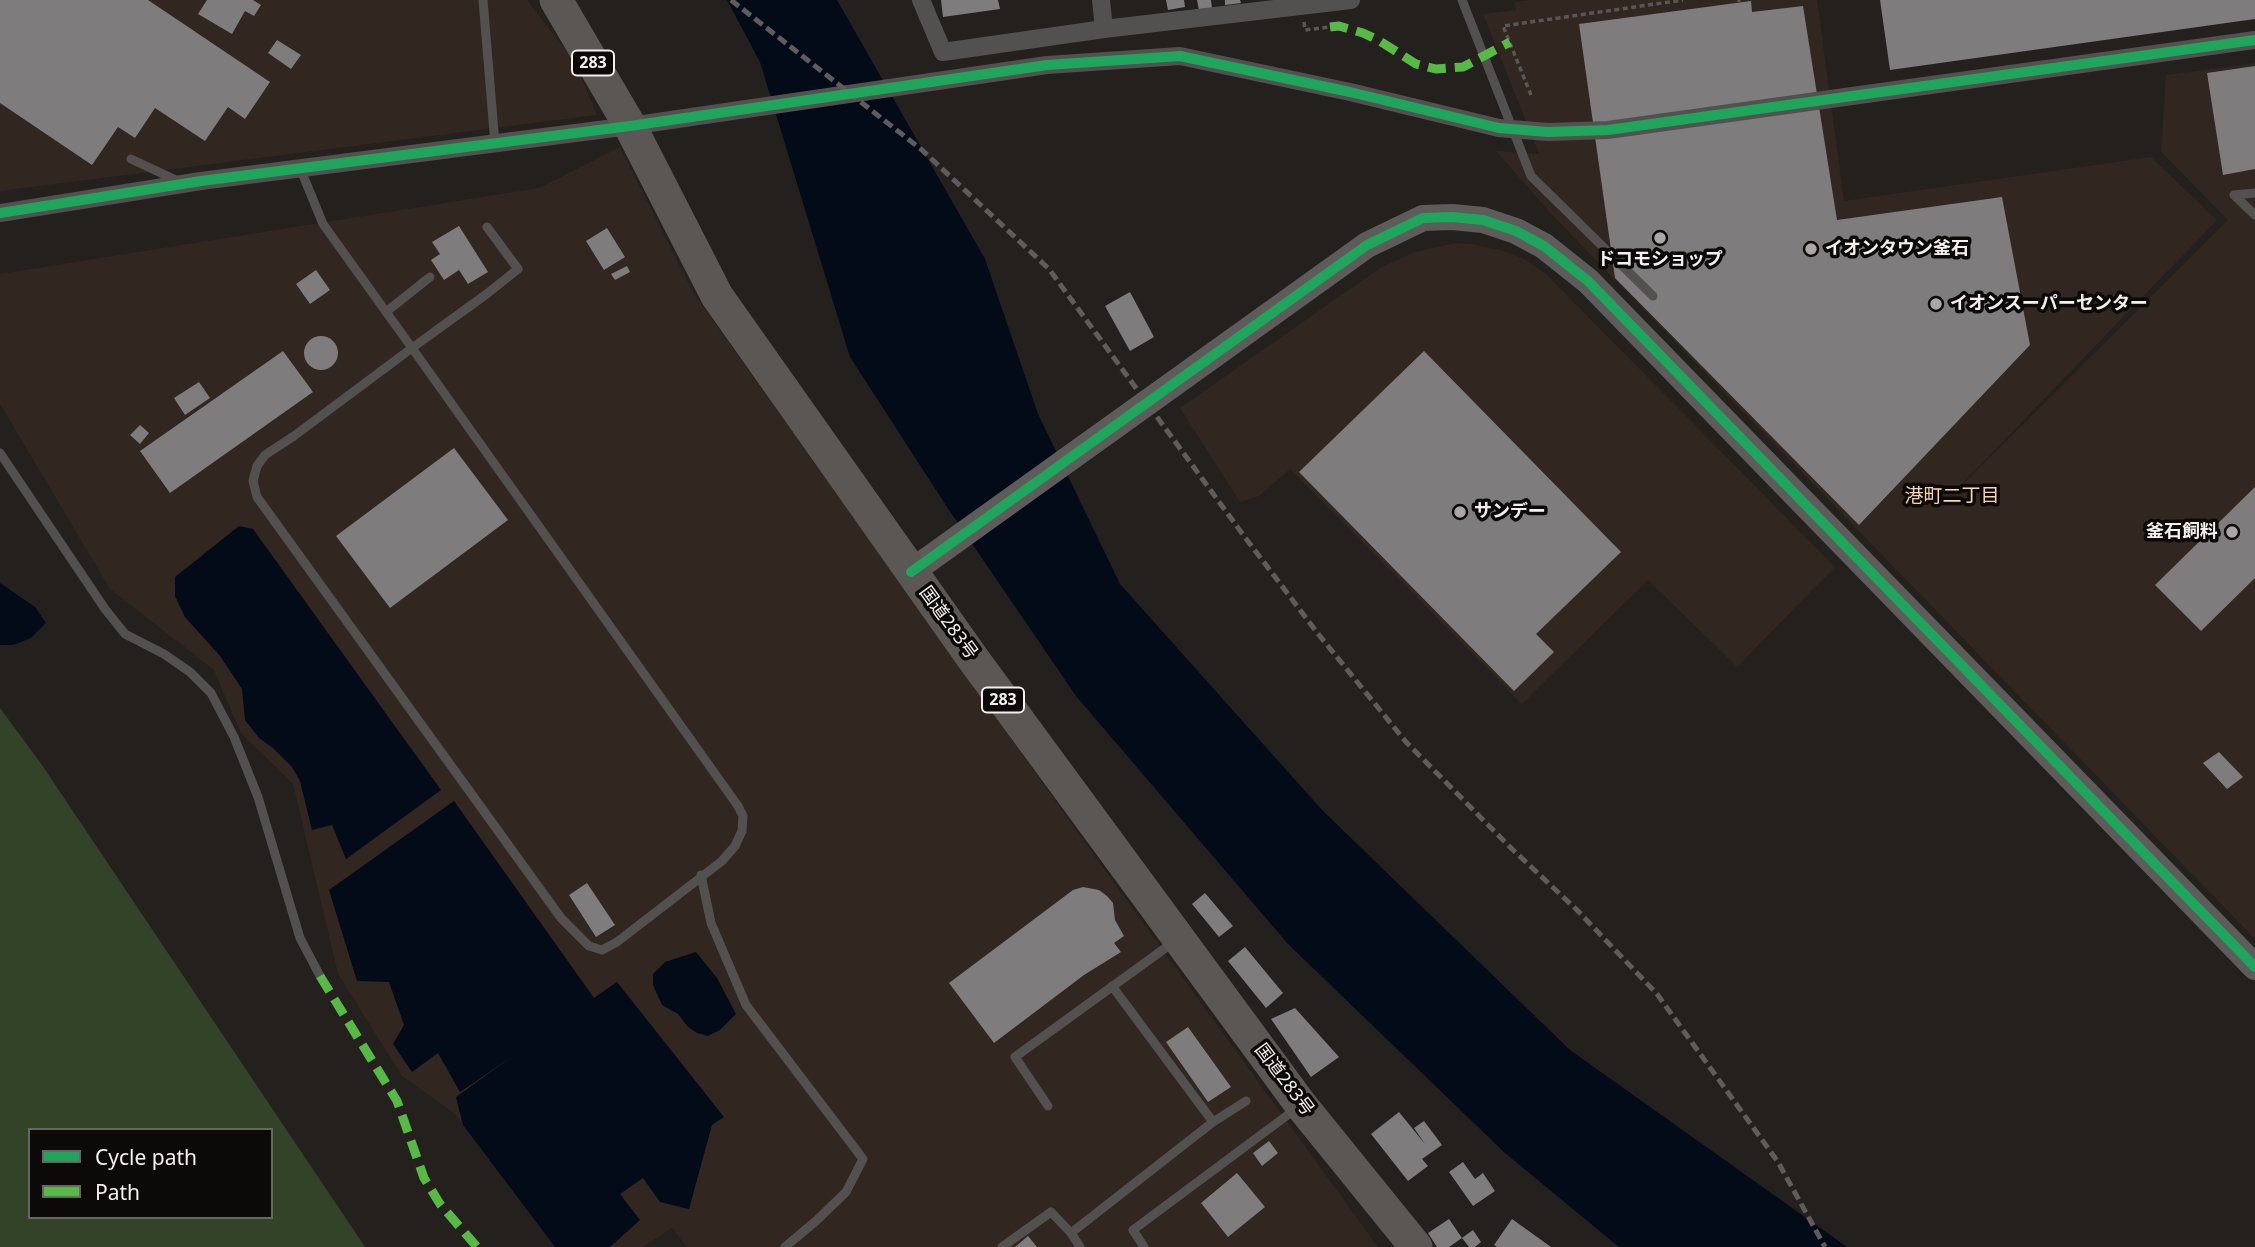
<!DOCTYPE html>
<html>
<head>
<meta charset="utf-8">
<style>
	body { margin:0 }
	#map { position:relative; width:2255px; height:1247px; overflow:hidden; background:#24201e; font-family:"Noto Sans",sans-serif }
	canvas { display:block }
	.legend { position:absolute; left:28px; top:1128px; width:245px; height:91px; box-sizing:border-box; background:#0c0a08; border:2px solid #696664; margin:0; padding:9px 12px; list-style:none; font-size:21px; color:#f5f0ee }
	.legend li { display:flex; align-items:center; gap:14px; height:35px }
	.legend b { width:35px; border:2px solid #696664 }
</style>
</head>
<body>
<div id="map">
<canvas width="2255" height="1247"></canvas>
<ul class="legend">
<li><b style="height:9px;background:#20a55d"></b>Cycle path</li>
<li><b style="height:9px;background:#58b947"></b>Path</li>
</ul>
</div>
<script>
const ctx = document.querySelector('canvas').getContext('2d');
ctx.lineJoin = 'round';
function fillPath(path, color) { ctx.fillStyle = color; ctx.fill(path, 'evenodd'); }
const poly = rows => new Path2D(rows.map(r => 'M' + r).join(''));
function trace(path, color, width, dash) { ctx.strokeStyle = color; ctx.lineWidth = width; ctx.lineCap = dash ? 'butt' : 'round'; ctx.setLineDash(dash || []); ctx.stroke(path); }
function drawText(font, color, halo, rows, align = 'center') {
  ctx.font = font + ' "Noto Sans","Noto Sans JP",sans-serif'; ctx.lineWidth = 7; ctx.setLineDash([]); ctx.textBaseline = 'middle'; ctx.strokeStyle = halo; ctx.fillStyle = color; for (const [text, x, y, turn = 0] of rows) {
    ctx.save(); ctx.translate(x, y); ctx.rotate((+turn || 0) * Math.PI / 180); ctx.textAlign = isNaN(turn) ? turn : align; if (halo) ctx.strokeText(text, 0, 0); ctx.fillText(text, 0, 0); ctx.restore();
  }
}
const built = poly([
	[0,0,527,0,575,62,597,115,0,191],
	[1530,0,1817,0,1844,201,2151,157,2217,220,1933,514,2228,220,2161,152,2166,75,2255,63,2255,939,1555,218,1496,151,1539,154,1483,14,1516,10,1515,2],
	[620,147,694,294,1094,855,1378,1247,687,1247,672,1228,643,1247,555,1247,454,1113,402,1076,338,974,293,784,240,732,214,670,110,589,0,404,0,274,539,188],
	[1455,243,1472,244,1504,251,1524,259,1545,273,1835,567,1737,667,1648,580,1522,704,1290,469,1259,496,1240,502,1180,408,1380,268,1412,253]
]);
const green = poly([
	[0,708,42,765,365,1247,0,1247],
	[30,1130,271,1130,271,1217,30,1217]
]);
const water = poly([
	[727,0,837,0,985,259,1038,414,1120,584,1322,810,1570,1050,1847,1247,1619,1247,1505,1153,1288,944,1076,696,947,507,850,357,760,62],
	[239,526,253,529,441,790,346,859,332,825,312,830,300,781,292,767,273,748,259,738,245,720,242,689,220,656,185,617,175,596,175,577],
	[0,583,35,607,46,623,31,638,13,645,0,645],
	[454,801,594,998,617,982,724,1117,712,1125,689,1209,660,1202,643,1178,620,1194,640,1220,610,1247,555,1247,463,1125,456,1097,513,1056,460,1092,438,1053,412,1072,393,1044,404,1025,389,982,357,981,329,890],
	[696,952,717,978,736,1014,720,1030,708,1036,697,1033,688,1027,678,1014,662,1005,653,985,653,974,665,962]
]);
const building = poly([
	[0,0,148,0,270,82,245,119,228,107,205,141,155,108,135,138,118,127,92,165,0,103],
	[207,0,253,0,261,5,254,16,245,11,232,34,198,14],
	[941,0,998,0,1000,9,943,17],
	[1166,0,1184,0,1185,7,1168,10],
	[1197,0,1211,0,1212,8,1199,10],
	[1225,0,1240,0,1241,3,1225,5],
	[1880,0,2255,0,2255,19,1890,70],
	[1751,1,1752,12,1803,6,1837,220,2002,197,2030,345,1859,525,1615,278,1579,24],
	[277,40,301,55,291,69,268,53],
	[2255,66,2255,169,2223,175,2207,73],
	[459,226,488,272,468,284,459,270,444,280,431,260,440,254,432,242],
	[607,228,625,257,604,270,586,241],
	[627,266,630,272,615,280,611,274],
	[316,270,330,290,310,304,296,284],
	[1130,292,1154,337,1130,351,1105,306],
	'304 353a17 17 0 1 1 34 0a17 17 0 1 1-34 0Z',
	[283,351,313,392,170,493,140,451],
	[1424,351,1621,552,1536,634,1554,652,1514,691,1299,472],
	[199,382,210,398,185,415,174,398],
	[140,425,149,433,140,444,130,435],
	[454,448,508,520,390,608,336,536],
	[2255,487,2255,578,2201,631,2155,585],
	[2219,752,2243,777,2227,789,2203,763],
	[587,883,615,925,596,937,569,895],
	[1083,887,1099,890,1107,896,1113,903,1115,920,1124,936,1114,943,1121,952,1084,975,994,1043,949,983,1073,890],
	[1205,893,1233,926,1219,937,1192,904],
	[1245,947,1283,993,1266,1008,1228,961],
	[1295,1008,1339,1057,1311,1077,1271,1019],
	[1188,1027,1231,1087,1208,1102,1166,1042],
	[1399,1112,1425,1144,1414,1128,1424,1121,1442,1145,1422,1159,1428,1166,1408,1181,1371,1134],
	[1269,1141,1278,1153,1262,1166,1253,1153],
	[1463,1162,1475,1179,1483,1173,1495,1191,1473,1206,1449,1172],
	[1237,1173,1265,1207,1228,1237,1201,1203],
	[1449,1219,1462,1238,1449,1247,1437,1247,1428,1233],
	[1512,1219,1551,1247,1497,1247,1494,1245],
	[1473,1230,1481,1242,1475,1247,1469,1247,1462,1238],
	[1028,1236,1037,1247,1015,1247]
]);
const path = poly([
	[1739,0,1739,2],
	[1304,22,1305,30,1330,27],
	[1531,95,1503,26,1683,0]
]);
const lane = poly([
	[483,0,495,144],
	[131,159,178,181],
	[300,168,323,224,412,348,738,806,743,816,742,831,735,846,722,861,617,942,602,950,589,946,561,918,257,497,253,481,257,466,265,455,294,436,412,348,488,293,518,269,487,227],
	[2234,195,2255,215],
	[2234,195,2255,193],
	[386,312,430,277],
	[0,453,105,609,125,634,164,654,190,672,211,693,234,737,258,797,300,938,320,976],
	[701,875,711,923,746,1005,863,1159,846,1192,816,1221,785,1247],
	[1112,986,1213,1122],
	[1048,1106,1015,1057,1175,941],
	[1071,1233,1213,1122,1246,1101],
	[1002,1247,1051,1212,1071,1233,1080,1247],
	[1144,1247,1133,1230,1297,1108]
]);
const street = poly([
	[921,0,943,52,1104,29,1351,0],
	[1101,0,1104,29],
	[0,213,201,181,630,126,1047,65,1180,56,1350,92,1499,128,1548,132,1608,130,2255,40]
]);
const secondary = poly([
	[911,572,1367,245,1423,218,1452,217,1483,220,1516,231,1544,246,1588,281,2255,967]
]);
const highway = poly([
	[556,0,630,126,717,296,974,660,1301,1105,1416,1247]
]);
const rail = poly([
	[731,0,922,150,1049,269,1244,536,1319,635,1406,742,1511,848,1577,910,1657,994,1778,1162,1825,1247]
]);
const laneBridge = poly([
	[1462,0,1531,176,1653,296]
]);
const quiet = poly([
	[1330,27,1339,26,1363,33,1378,40,1416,64,1436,69,1463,67,1510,42],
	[320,976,397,1101,424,1178,440,1204,477,1247]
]);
const cycleway = poly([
	[0,213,201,181,630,126,1047,65,1180,56,1350,92,1499,128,1548,132,1608,130,2255,40],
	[911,572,1367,245,1423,218,1452,217,1483,220,1516,231,1544,246,1588,281,2255,967]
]);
const markers = [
	[1660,238,7,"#aca7a5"],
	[1811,249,7,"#aca7a5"],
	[1936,304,7,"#aca7a5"],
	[1460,512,7,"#aca7a5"],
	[2232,532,7,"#aca7a5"]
];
const shields = [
	[593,63,42],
	[1003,700,42]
];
const shieldNames = [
	["283",593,63],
	["283",1003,700]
];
const poiNames = [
	["イオンタウン釜石",1825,249],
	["ドコモショップ",1660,260,"center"],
	["イオンスーパーセンター",1950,304],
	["サンデー",1474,512],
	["釜石飼料",2218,532,"right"]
];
const streetNames = [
	["国道283号",948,623,54],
	["国道283号",1284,1080,53]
];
const neighbourhoodNames = [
	["港町二丁目",1952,497]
];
fillPath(built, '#312620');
fillPath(green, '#334327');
fillPath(water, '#030a18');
fillPath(building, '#7f7c7d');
trace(path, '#595756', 3.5, [5, 3.5]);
trace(lane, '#535150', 9);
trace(street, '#535150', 18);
trace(secondary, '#5d5c5b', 26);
trace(highway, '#5a5755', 33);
trace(rail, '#5f5c5b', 5, [10, 5]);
trace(laneBridge, '#535150', 9);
trace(quiet, '#58b947', 9, [18, 9]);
trace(cycleway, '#20a55d', 10);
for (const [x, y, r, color] of markers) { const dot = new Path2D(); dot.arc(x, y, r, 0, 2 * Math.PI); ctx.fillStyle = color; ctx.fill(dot); trace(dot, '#0c0a08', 2.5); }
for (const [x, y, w] of shields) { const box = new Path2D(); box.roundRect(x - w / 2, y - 12.5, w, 25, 5); ctx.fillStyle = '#0c0a08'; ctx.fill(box); trace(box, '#f5f0ee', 2); }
drawText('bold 16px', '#f5f0ee', null, shieldNames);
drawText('bold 18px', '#f5f0ee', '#0c0a08', poiNames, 'left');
drawText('18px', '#f5f0ee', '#0c0a08', streetNames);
drawText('19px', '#fbd5b6', '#0c0a08', neighbourhoodNames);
</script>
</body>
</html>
